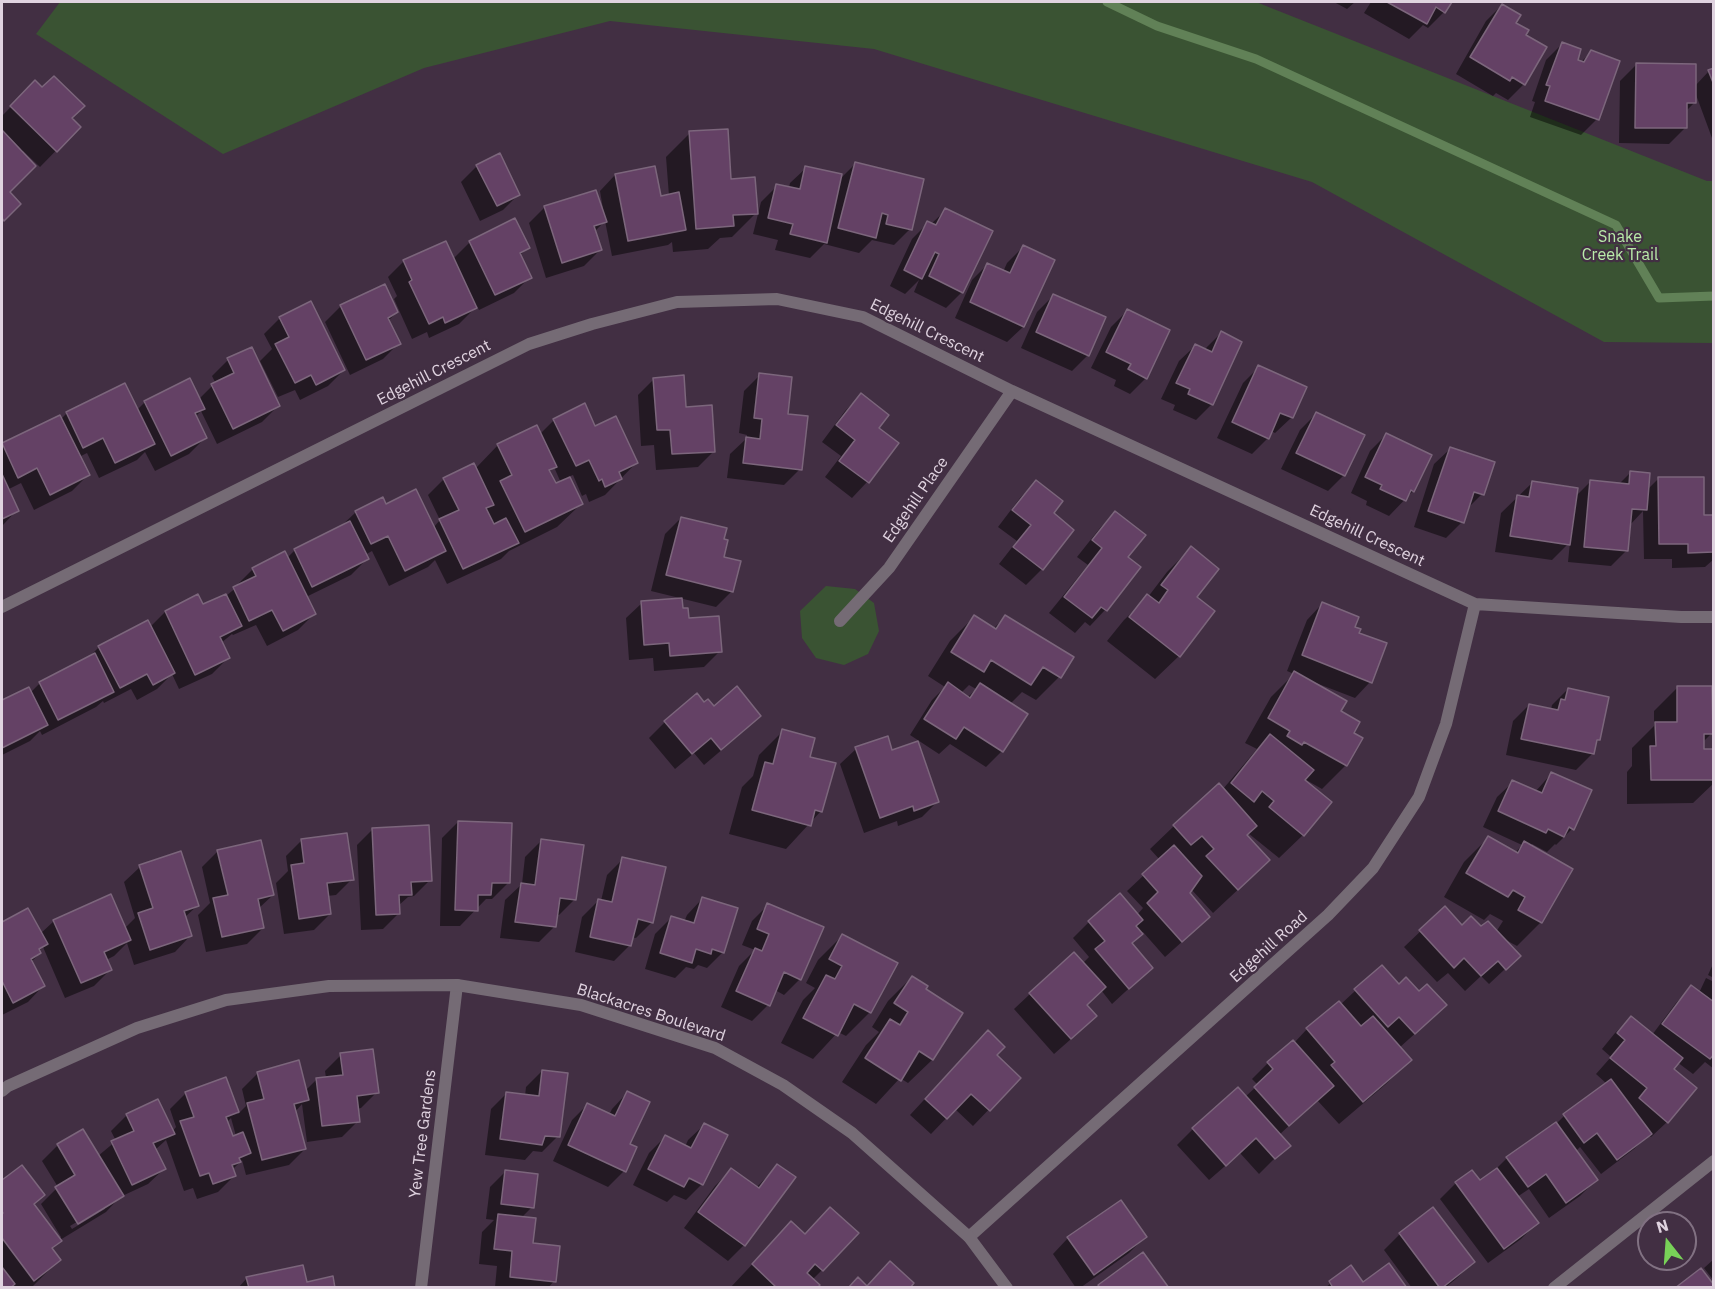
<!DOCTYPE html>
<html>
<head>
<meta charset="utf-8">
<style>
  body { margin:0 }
  #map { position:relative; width:1715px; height:1289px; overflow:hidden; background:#422f43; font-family:"IBM Plex Sans",sans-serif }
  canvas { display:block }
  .frame { position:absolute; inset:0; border:3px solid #e0d3e0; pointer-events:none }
  .north { position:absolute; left:1637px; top:1211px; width:60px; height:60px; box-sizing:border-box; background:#422f43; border:2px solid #817182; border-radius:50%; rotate:343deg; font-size:16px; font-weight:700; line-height:24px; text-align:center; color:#e0d3e0 }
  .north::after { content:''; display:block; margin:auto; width:21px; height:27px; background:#78d158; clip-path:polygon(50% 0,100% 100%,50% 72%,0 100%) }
</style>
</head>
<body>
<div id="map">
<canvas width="1715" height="1289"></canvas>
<div class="frame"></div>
<div class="north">N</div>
</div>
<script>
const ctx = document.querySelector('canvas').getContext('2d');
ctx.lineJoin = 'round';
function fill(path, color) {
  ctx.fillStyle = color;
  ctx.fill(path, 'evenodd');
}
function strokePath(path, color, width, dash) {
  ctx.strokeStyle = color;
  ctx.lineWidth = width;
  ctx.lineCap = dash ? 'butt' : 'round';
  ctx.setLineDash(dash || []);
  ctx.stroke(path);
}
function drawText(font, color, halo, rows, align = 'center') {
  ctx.font = font + ' "IBM Plex Sans",sans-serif';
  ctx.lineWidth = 4.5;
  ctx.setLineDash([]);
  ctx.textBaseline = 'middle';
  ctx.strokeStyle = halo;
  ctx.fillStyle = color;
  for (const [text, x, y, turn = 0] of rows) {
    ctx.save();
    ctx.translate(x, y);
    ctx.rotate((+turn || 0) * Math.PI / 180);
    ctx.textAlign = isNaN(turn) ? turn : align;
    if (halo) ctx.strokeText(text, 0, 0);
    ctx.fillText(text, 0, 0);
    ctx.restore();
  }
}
const green = new Path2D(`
  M60 2H1256L1707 181H1713V343L1604 342 1312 182 874 49 610 21 424 68 223 154 36 34Z
  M826 586 855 589 874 603 879 631 868 654 844 665 816 658 802 638 800 611Z`);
const shadow = new Path2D(`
  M1334 2H1355L1347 9Z
  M1371 2H1450L1444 12 1428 28 1423 25 1409 39 1364 13Z
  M1502 5 1514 23 1524 84 1508 100 1496 93 1493 96 1456 74 1486 21Z
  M1562 44 1576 61 1581 62 1591 52 1597 119 1581 135 1530 117 1535 102 1532 101 1546 60Z
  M1636 65 1695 86 1709 71 1714 70V138H1712L1695 92 1694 103 1685 112V128L1669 144 1619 143 1620 81Z
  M35 82 79 127 40 167 23 151 21 153 8 192 19 204 2 221V116Z
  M690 133 756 213 732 237 720 238 708 249 673 252 672 242 668 245 612 256 605 221 594 232 600 250 584 266 546 278 529 223 545 207 603 209 600 191 615 175 659 197 669 196 666 157Z
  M855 164 910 229 894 245 872 240 859 253 824 244 810 258 775 250 778 240 753 234 761 202 777 186 789 188 790 183 806 168 840 179Z
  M477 166 519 194 503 210 480 221 461 182Z
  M946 210 962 292 946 308 914 292 919 280 905 294 890 286 912 239 928 223 931 224Z
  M470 242 528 248 519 256 530 277 514 293 479 310 477 306 459 324 429 338 427 332 412 339 394 299 397 296 388 277 404 261 453 259Z
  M1023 247 1053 261 1023 327 1007 342 955 318 972 280 988 264 1003 272 1007 263Z
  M1053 296 1088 355 1072 371 1021 348 1037 312Z
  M341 306 397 312 388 321 399 343 383 359 350 375 325 322Z
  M1127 311 1146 378 1130 394 1114 386 1116 380 1091 368 1111 327Z
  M280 318 344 370 328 386 300 400 295 390 278 397 260 361 272 349 264 334Z
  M1221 333 1212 404 1196 420 1173 410 1175 405 1161 399 1179 361 1195 346 1204 350Z
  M228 360 278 406 262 422 217 444 201 411 195 417 205 438 189 454 155 471 145 452 137 460 99 478 87 453 79 457 88 475 72 491 34 510 21 483 7 490 17 510 2 526V445L60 417 61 419 66 414 124 385 137 410 145 402 199 399 212 386 216 384 212 376Z
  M1259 367 1305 388 1291 418 1275 433 1271 431 1268 438 1252 454 1217 438 1243 383Z
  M760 375 786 415 800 469 784 485 727 478 730 454 747 438V435L739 433 744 391Z
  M654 379 685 408 714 451 698 467 656 470 654 445 641 446 638 395Z
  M861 395 877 428 897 444 867 482 852 498 825 477 841 456 822 442 845 411Z
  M1316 414 1344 475 1328 491 1281 469 1300 430Z
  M554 420 595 428 637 462 605 495 589 502 586 494 582 496 573 475 568 477 581 504 557 527 509 551 501 559 447 584 435 560 428 567 389 586 372 551 365 555 367 559 351 575 306 597 314 614 298 630 267 646 256 625 233 635 232 634 221 643 228 658 212 674 179 689 172 674 157 689 137 700 131 689 104 703 103 701 96 707 42 735 40 731 30 741 2 755V702L28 689 30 693 40 683 86 660 99 647 150 627 165 612 202 606 226 596 238 586 237 585 253 569 287 558 295 550 339 528 356 512 386 506 433 528 440 520 428 495 444 479 475 469 498 445 540 434ZM554 467 561 483 555 485 549 472Z
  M1386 435 1413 491 1389 516 1366 505 1367 501 1351 493 1370 451Z
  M1450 449 1482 494 1466 510 1462 522 1446 538 1414 527 1434 464Z
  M1630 473 1647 490 1659 478 1703 517 1714 516V559L1705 567 1672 568V559H1644L1643 511 1629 526 1627 550 1611 566 1568 562 1570 542 1552 560 1495 552 1501 513 1532 483 1575 497 1590 482 1619 484Z
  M1036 482 1052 514 1072 530 1042 569 1026 585 999 564 1017 541 998 527 1020 498Z
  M1116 513 1126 558 1139 568 1105 610 1090 626 1085 622 1075 633 1049 613 1088 565 1077 557 1100 528Z
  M681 518 722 558 732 591 716 607 651 591 665 534Z
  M1191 548 1195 597 1179 656 1155 679 1107 641 1124 620 1148 597 1167 572Z
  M642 603 681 610 688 620 720 651 704 667 654 671 653 658 629 660 626 618Z
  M1322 604 1353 628 1358 634 1370 682 1355 698 1316 683 1315 685 1339 712 1352 733 1346 765 1322 789 1301 777 1303 835 1279 858 1248 833 1246 835 1244 884 1213 913 1191 889 1188 893 1193 932 1165 957 1143 932 1131 944 1151 968 1112 1004 1101 990 1085 1006 1079 1032 1054 1054 1014 1009 1030 994 1083 963 1089 957 1073 938 1089 922 1120 895 1137 915 1143 908 1127 891 1160 860 1150 849 1174 826 1223 789 1257 749 1245 743 1271 697 1294 674 1287 671 1307 620Z
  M974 617 993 629 1005 617 1059 677 1036 700 1022 692 1010 704 1002 751 986 767 950 744 939 754 910 735 932 700 945 687 928 676 950 641ZM969 685 976 689 968 697 961 693Z
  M1678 687 1711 734 1703 742V751H1714V783L1693 803 1627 804V772L1632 766V748L1654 726V711Z
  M1568 689 1599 740 1594 744 1592 754 1576 770 1506 755 1513 721 1529 705 1551 710 1552 705Z
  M697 696 704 704 714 708 759 716 744 731 704 765 694 753 675 769 649 738 665 722Z
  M783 731 808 758 821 811 786 849 729 834 742 787 753 776 759 755Z
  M887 737 891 752 938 801 922 817 898 826 897 821 864 833 840 764 856 749Z
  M1552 773 1572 829 1556 845 1555 844 1547 852 1532 844 1531 847 1541 922 1517 946 1502 938 1519 956 1489 984 1481 976 1465 991 1448 973 1437 982 1404 947 1445 908 1462 927 1481 929 1496 932 1503 921 1490 914 1484 920 1444 897 1464 862 1488 838 1515 853 1522 845 1483 827 1497 797 1513 782 1535 792Z
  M458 822 508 883 492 899H486L460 926H440L442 838Z
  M373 829 430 880 414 896 408 897 398 906 399 913 383 929 361 930 357 845Z
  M302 840 352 879 336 895 327 896 330 914 314 930 284 934 276 883 288 871 286 856Z
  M541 841 575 899 559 915H557L555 926 539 942 500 938 505 900 522 884 525 857Z
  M218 851 273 895 258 909 263 928 247 944 206 952 198 915 210 903 202 867Z
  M623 859 652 922 636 938 632 937 630 945 614 961 575 952 582 917 598 901H601L607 875Z
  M140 867 197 906 184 918 190 936 175 952 134 965 127 943 114 956 106 960 110 970 94 986 65 998 43 947 39 951 40 953 31 962 43 986 28 1002 2 1015V923L27 910 40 934 54 921 124 929 135 918 124 882Z
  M702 899 723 952 707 968 698 965 694 969 686 967 675 978 645 969 655 934 671 918 684 922 687 915Z
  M768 905 800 979 784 995 775 990 768 1005 752 1021 721 1007 739 966 755 950 742 945 752 921Z
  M842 936 870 1012 846 1036 838 1032 813 1059 781 1043 803 1000 815 988 806 983 818 960Z
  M1713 964H1714V978L1708 975Z
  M1381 967 1429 1021 1399 1048 1410 1060 1386 1084 1339 1124 1317 1100 1279 1135 1288 1145 1259 1174 1240 1153 1209 1180 1177 1145 1193 1129 1245 1097 1258 1085 1252 1079 1268 1063 1292 1042 1294 1043 1307 1029 1341 1004Z
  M912 977 924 990 961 1014 932 1060 908 1083 900 1078 876 1104 842 1082 866 1045 879 1032 872 1027 888 1001Z
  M1706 978 1714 982V1069L1705 1062 1693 1074 1677 1062 1672 1069 1667 1122 1651 1137 1648 1135 1634 1149 1601 1174 1580 1147 1576 1151 1596 1180 1580 1196 1549 1218 1529 1189 1517 1197 1537 1223 1521 1239 1488 1263 1440 1199 1456 1183 1472 1172 1480 1182 1491 1174 1507 1158 1557 1123 1564 1116 1607 1084 1596 1074 1611 1057 1602 1049 1615 1033 1631 1018 1652 1035 1676 1003 1691 987 1699 993Z
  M972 1048 995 1055 1019 1078 973 1126 955 1109 931 1134 910 1115Z
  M341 1055 377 1092 361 1108 357 1109 358 1121 342 1137 307 1142 302 1104 295 1112 305 1149 289 1165 246 1175 242 1160 233 1169 234 1176 218 1192 197 1199 193 1188 184 1191 166 1140 155 1150 164 1169 148 1184 120 1197 106 1212 60 1240 51 1250 59 1260 31 1288H2V1182L22 1167 43 1195 33 1205 59 1239 61 1237 41 1204 58 1187 42 1161 58 1145 98 1156 116 1141 111 1131 127 1115 172 1132 176 1127 170 1109 186 1093 225 1079 238 1114 246 1106 242 1089 258 1073 305 1091 317 1079 326 1078 325 1071ZM231 1118 236 1136 232 1138 227 1122ZM105 1205V1209L72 1229 70 1226Z
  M542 1071 558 1136 542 1152 533 1151 525 1160 485 1155 491 1109 507 1093 525 1096 526 1087Z
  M627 1093 628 1145 624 1171 608 1187 553 1161 572 1120 587 1105 609 1115 612 1109Z
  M704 1125 726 1135 702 1184 686 1200 674 1195 667 1202 633 1185 649 1153 665 1137 685 1147 688 1140Z
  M777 1166 744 1245 728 1261 684 1228 715 1186 731 1170 756 1188Z
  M506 1171 532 1207 521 1218 531 1244 554 1281 548 1288H488L495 1287 497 1266 479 1264 482 1232 494 1220 486 1219 490 1187Z
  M1433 1209 1473 1262 1457 1278 1445 1288H1412L1384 1250 1400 1234Z
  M791 1223 822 1270 812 1280 815 1288H730Z
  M1145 1237 1129 1253 1080 1288H1076L1053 1254 1068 1238Z
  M1714 1259V1281L1704 1268Z
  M1351 1267 1363 1284 1405 1288H1325Z
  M247 1278 306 1283 334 1288H238Z`);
const stream = new Path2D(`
  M1107 2 1157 26 1256 59 1616 225 1659 298 1714 296`);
const building = new Path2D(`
  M1387 2H1452L1445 13 1436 7 1427 24Z
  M1502 4 1521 15 1516 23 1529 30 1526 35 1547 47 1525 85 1512 77 1510 81 1470 57Z
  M1562 42 1581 49 1578 60 1584 62 1591 50 1620 61 1599 120 1545 101 1550 86 1546 85Z
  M1636 63 1696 64V103H1687V128H1635Z
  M1714 68V85L1708 70Z
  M54 76 85 106 72 118 81 127 57 152 10 106 35 80 42 87Z
  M728 129 731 179 755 177 758 214 733 215 734 226 696 229 689 131Z
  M2 130 36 166 10 192 21 204 4 221 2 218Z
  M500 153 520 195 497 206 476 165Z
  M855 162 924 179 912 230 886 224 888 215 882 213 876 238 838 228Z
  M655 166 661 196 679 192 686 230 628 241 615 174Z
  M805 166 842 174 827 243 790 234 793 224 768 218 776 184 800 189Z
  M596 190 607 222 594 226 602 250 562 263 544 206Z
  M945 208 993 231 963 293 929 276 939 254 935 252 922 279 904 270 927 221 936 225Z
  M515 218 530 248 520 253 532 278 495 295 469 241Z
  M446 241 477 308 445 323 443 317 429 324 409 282 412 280 403 260Z
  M1023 245 1055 260 1024 327 970 302 987 263 1010 273Z
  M385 284 398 312 388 318 401 344 366 360 340 305Z
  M1053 294 1106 317 1089 356 1036 332Z
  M311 301 345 370 316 385 311 375 295 383 275 344 289 337 279 317Z
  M1127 309 1170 330 1147 379 1128 369 1131 364 1106 352Z
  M1221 331 1242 342 1213 405 1188 394 1190 389 1176 383 1195 344 1212 352Z
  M252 347 280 406 233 429 211 384 234 373 227 358Z
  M1258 365 1307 387 1293 418 1280 413 1269 439 1232 422Z
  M759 373 792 377 788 414 808 416 802 470 743 463 746 437 760 439 762 419 754 418Z
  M684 375 686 407 712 405 715 452 672 454 670 430H657L653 378Z
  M190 378 205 409 195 413 207 438 171 456 144 401Z
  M125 383 155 444 115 463 103 438 83 448 66 412Z
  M861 393 889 415 879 428 899 443 869 483 839 461 855 440 836 425Z
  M585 403 595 426 616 416 638 463 619 472 622 479 605 487 602 479 599 481 589 460 576 466 553 419Z
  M1316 412 1365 435 1345 476 1296 453Z
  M60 415 90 475 50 495 37 468 18 478 2 443Z
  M537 425 557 467 549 470 556 483 570 477 583 504 525 532 500 481 512 475 497 444Z
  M1386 433 1432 455 1414 492 1411 490 1406 501 1380 489 1382 485 1365 477Z
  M1450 447 1495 462 1484 495 1474 492 1464 523 1428 511Z
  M474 463 494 505 486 508 494 524 506 518 519 543 463 569 439 519 459 510 443 478Z
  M1630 471 1650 473 1647 510 1632 509 1628 551 1584 547 1590 480 1629 484Z
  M2 474 19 511 2 519Z
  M1658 477H1704V515H1714V552L1688 553V544H1659Z
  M1036 480 1063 501 1054 513 1074 530 1043 570 1013 547 1031 525 1012 510Z
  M1532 481 1578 488 1570 545 1510 536 1517 495 1529 497Z
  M416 489 446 551 405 571 388 536 371 544 355 511 383 497 386 504Z
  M1115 511 1146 535 1128 557 1141 567 1107 611 1101 607 1092 618 1064 597 1102 548 1092 540Z
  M681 517 727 528 724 539 728 540 724 557 741 561 733 592 666 575Z
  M350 521 369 559 312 587 294 549Z
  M1191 546 1219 569 1197 597 1215 611 1180 657 1129 617 1147 594 1159 603 1168 590 1161 585Z
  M285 551 316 614 283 631 272 610 249 621 233 587 256 576 252 568Z
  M198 594 203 604 226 594 242 626 220 637 230 658 195 675 165 611Z
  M682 598 683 608H688L689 618 719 616 722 652 670 656 669 643 644 645 641 601Z
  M1322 602 1359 617 1355 627 1361 629 1359 633 1387 643 1372 683 1302 655Z
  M974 615 996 629 1005 615 1074 657 1061 678 1043 667 1031 685 991 660 984 672 951 652Z
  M148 620 175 673 153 685 147 674 120 688 98 646Z
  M95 653 114 692 58 720 39 682Z
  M1294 671 1347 701 1341 711 1360 722 1354 733 1363 738 1347 766 1304 742 1302 745 1287 736 1290 731 1268 718Z
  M948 682 970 698 980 683 1028 714 1003 752 964 727 956 739 924 719Z
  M737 686 761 716 721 750 711 738 692 754 664 721 697 693 704 702 708 699 714 706Z
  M1677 686H1712L1713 734H1704V749H1714V780H1651L1650 746H1656L1655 722H1677Z
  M29 687 48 725 2 748V700Z
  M1568 688 1609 697 1600 740H1597L1594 754 1521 739 1529 704 1558 710 1561 699 1565 700Z
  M782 729 815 738 810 757 836 763 822 812 815 810 811 826 752 810 765 762 773 764Z
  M1270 734 1314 770 1305 780 1332 802 1304 836 1269 807 1274 801 1262 791 1254 802 1231 783Z
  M888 736 892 750 918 741 939 802 914 811 913 806 880 818 855 747Z
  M1551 772 1592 790 1574 830 1569 827 1564 837 1548 829 1546 833 1498 811 1512 780 1542 793Z
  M1219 783 1257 826 1247 835 1270 860 1238 890 1206 856 1214 849 1202 836 1191 845 1173 825Z
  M458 821 512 823 510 883H492L491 895H478V911L455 910Z
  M429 825 432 881 411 882 412 895H399L400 914 376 915 372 828Z
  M347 833 354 880 327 883 331 914 299 919 291 865 304 863 301 839Z
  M1488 836 1518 853 1524 841 1573 869 1542 923 1518 910 1525 897 1513 890 1508 897 1466 873Z
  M541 839 584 845 576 900 560 898 556 927 515 922 521 883 535 885Z
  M261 840 274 895 258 899 264 928 222 937 213 898 228 895 217 850Z
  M1174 845 1202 876 1190 893 1210 917 1182 942 1147 903 1158 892 1142 874Z
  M181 851 199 906 184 911 192 936 150 950 138 913 153 908 139 865Z
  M622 857 666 867 653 923 638 919 631 946 590 937 598 899 612 902Z
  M1120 893 1143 920 1136 926 1143 934 1132 943 1153 968 1129 989 1095 949 1105 941 1088 921Z
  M111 894 131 940 104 952 112 970 81 983 53 920Z
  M702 897 738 908 724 953 712 949 711 954 696 949 692 963 660 953 671 916 694 923Z
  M767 903 824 927 801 980 784 972 770 1006 736 991 755 948 762 951 769 934 757 929Z
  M1445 906 1462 925 1471 916 1481 926 1488 921 1521 956 1506 970 1498 961 1481 976 1464 958 1454 968 1419 930Z
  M28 908 48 944 39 949 41 953 31 959 45 986 13 1003 2 981V922Z
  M842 934 898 963 871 1013 854 1004 838 1036 803 1018 826 975 835 979 842 966 829 959Z
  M1074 952 1106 987 1087 1005 1097 1016 1071 1039 1029 993Z
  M1382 965 1399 984 1406 977 1419 991 1427 984 1447 1005 1415 1034 1399 1017 1388 1027 1354 989Z
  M912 976 928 986 926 989 963 1013 933 1060 919 1051 901 1081 865 1058 890 1019 900 1025 908 1012 894 1003Z
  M1691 985 1714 1002V1054L1710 1059 1662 1024Z
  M1339 1001 1361 1026 1373 1016 1412 1060 1363 1102 1331 1065 1335 1062 1306 1028Z
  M1631 1016 1683 1058 1674 1069 1697 1088 1668 1123 1639 1098 1647 1088 1610 1058 1625 1040 1617 1033Z
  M988 1030 1005 1047 997 1055 1021 1078 990 1111 971 1094 947 1119 925 1099Z
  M1293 1040 1334 1086 1289 1126 1254 1087 1273 1069 1267 1062Z
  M373 1049 379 1093 357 1096 360 1122 322 1126 316 1078 343 1075 340 1053Z
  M299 1060 309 1100 294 1104 306 1149 262 1160 247 1103 264 1099 257 1072Z
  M542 1070 568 1073 560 1137 545 1136 542 1145 500 1139 506 1092 539 1096Z
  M226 1077 239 1112 226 1117 233 1136 243 1132 251 1153 239 1158 241 1162 232 1165 236 1176 213 1184 209 1173 200 1176 180 1121 194 1117 185 1092Z
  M1611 1079 1652 1134 1617 1160 1597 1133 1584 1143 1563 1114Z
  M1238 1087 1291 1146 1275 1159 1256 1138 1226 1166 1192 1128Z
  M627 1091 650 1102 630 1144 637 1147 626 1172 568 1145 587 1103 615 1116Z
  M158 1099 175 1134 153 1143 166 1169 132 1185 111 1141 134 1131 126 1114Z
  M1556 1122 1598 1180 1566 1203 1546 1174 1528 1187 1506 1157Z
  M704 1123 728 1135 703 1185 689 1178 684 1187 648 1169 665 1135 691 1148Z
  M83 1129 124 1196 78 1224 55 1187 75 1175 57 1144Z
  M777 1164 796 1177 745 1246 698 1212 731 1168 759 1188Z
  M22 1165 45 1195 34 1204 62 1241 52 1248 61 1260 34 1281 2 1238V1214L3 1213 2 1211V1180Z
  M1497 1168 1539 1223 1504 1249 1455 1182 1472 1170 1480 1180Z
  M505 1170 538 1174 534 1208 501 1204Z
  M1121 1200 1147 1237 1094 1275 1067 1237Z
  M830 1207 859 1233 823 1271 815 1264 807 1273 820 1285 817 1288H777L752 1264 791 1221 805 1234Z
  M1433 1207 1475 1262 1442 1288H1440L1399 1233Z
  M498 1214 536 1218 533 1243 560 1246 556 1282 510 1277 512 1251 494 1249Z
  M1143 1252 1169 1288H1100L1098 1285Z
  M890 1261 914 1283 910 1288H848L858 1277 867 1286Z
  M1389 1263 1407 1288H1333L1329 1281 1351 1265 1363 1282Z
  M303 1265 307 1282 333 1276 335 1288H249L246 1277Z
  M2 1267 15 1284 10 1288H2Z
  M1701 1268 1714 1285V1288H1675Z`);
const minor = new Path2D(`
  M2 607 529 344 592 324 677 302 777 299 863 317 1012 391 1475 604 1681 617H1714
  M840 621 889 568 1012 391
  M969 1237 1328 915 1373 868 1419 797 1446 724 1475 604
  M421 1288 457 985
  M1554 1288 1714 1161`);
const tertiary = new Path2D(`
  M2 1091 8 1086 137 1028 226 1000 329 986 457 985 581 1005 715 1048 783 1085 852 1133 969 1237 1007 1288`);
const parkNames = [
  ["Snake",1620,237],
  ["Creek Trail",1620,255]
];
const streetNames = [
  ["Edgehill Crescent",927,331,26],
  ["Edgehill Crescent",434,373,-27],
  ["Edgehill Place",916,500,-55],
  ["Edgehill Crescent",1367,536,25],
  ["Edgehill Road",1269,947,-42],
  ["Blackacres Boulevard",651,1013,18],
  ["Yew Tree Gardens",423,1134,-83]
];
fill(green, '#3a5333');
fill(shadow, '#0007');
strokePath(stream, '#618157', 9);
fill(building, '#644165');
strokePath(building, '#7c667c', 1.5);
strokePath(minor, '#756b75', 12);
strokePath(tertiary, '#756b75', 12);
drawText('16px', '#b9eba9', '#422f43', parkNames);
drawText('16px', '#e0d3e0', '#422f43', streetNames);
</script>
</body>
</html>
